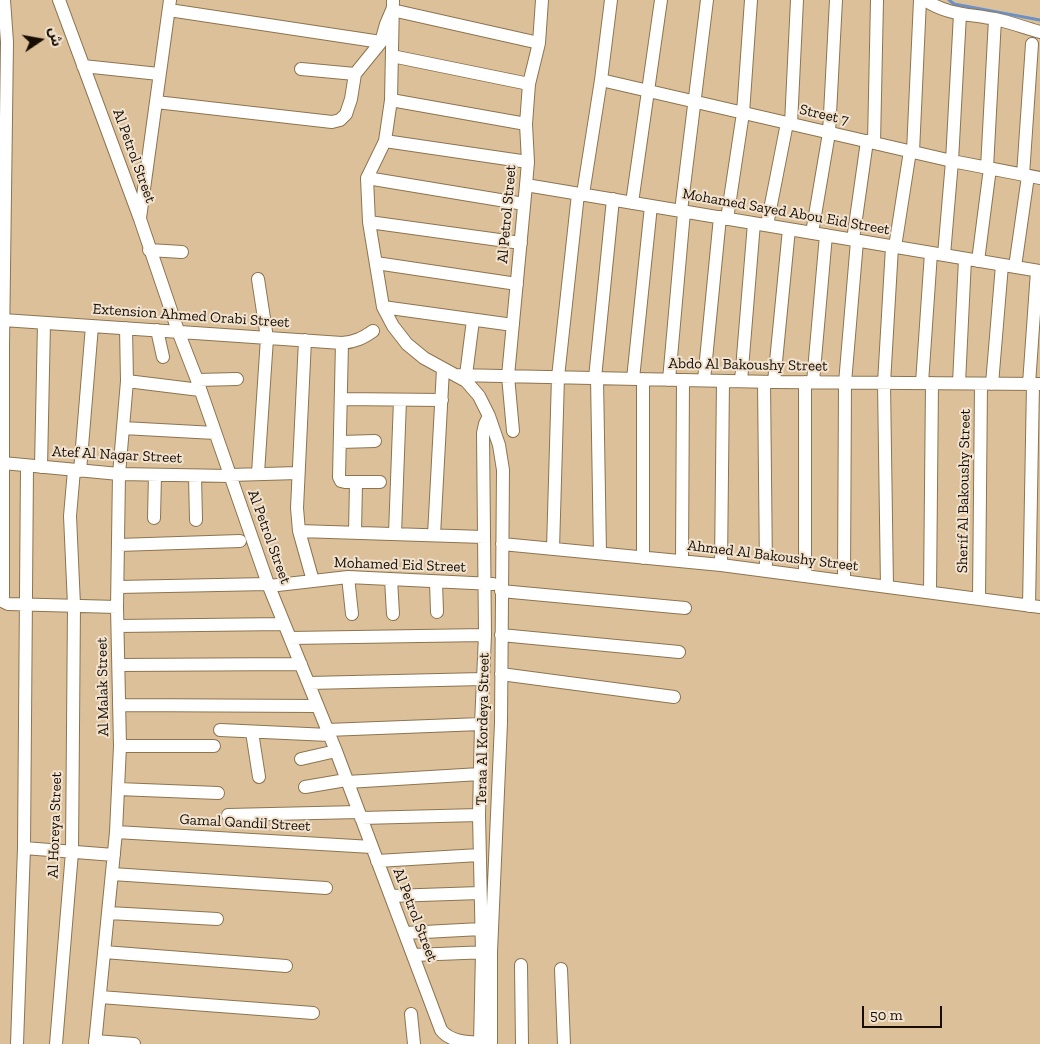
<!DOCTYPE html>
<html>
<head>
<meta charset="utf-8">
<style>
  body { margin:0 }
  #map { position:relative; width:1040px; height:1044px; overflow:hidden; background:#dcc099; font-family:"Zilla Slab","Noto Sans Arabic",serif }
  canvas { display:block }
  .north { position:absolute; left:15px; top:15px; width:50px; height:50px; -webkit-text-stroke:4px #f1e3cf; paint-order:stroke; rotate:78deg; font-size:14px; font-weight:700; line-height:20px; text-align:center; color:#170d02 }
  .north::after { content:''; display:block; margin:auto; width:18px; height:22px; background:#170d02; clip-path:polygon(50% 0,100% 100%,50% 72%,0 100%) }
  .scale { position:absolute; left:862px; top:1006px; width:80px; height:22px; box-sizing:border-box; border:2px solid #170d02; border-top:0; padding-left:6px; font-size:15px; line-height:18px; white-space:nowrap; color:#170d02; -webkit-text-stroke:4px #f1e3cf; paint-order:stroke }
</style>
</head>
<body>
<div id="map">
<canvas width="1040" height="1044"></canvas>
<div class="north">ش</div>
<div class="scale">50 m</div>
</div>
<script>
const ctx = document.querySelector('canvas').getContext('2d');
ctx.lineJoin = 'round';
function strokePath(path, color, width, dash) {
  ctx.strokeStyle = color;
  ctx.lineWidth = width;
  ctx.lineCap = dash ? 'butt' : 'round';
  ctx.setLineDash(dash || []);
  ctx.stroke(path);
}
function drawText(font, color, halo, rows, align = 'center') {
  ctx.font = font + ' "Zilla Slab",serif';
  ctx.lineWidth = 4;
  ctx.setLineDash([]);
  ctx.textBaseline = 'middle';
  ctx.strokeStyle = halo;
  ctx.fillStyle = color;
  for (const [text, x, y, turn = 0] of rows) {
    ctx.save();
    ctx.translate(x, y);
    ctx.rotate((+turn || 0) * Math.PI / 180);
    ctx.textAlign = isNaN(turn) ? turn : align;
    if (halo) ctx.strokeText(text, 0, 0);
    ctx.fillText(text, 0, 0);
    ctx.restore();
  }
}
const stream = new Path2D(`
  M949 0 954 4 1040 20`);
const minor = new Path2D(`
  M59 0 140 219 178 331 197 380 268 584 336 751 441 1030C452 1044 473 1042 491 1043
  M393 0 391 100 385 141 367 178 369 222 383 307 393 326 407 344 424 358 466 381 479 396 489 416 499 445 503 470 501 723 491 952V1044
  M925 0C947 15 970 14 995 19 1010 22 1025 28 1040 32
  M169 10 381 42
  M392 56 529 84
  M83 66 159 74
  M301 69 355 74
  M601 80 952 161 1040 178
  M391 100 526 124
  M156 102 332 122 340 120 346 114 351 99 355 74 381 42 386 24 392 10 539 43
  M791 124 797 0
  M385 141 528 162
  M874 143 877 0
  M913 152 920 0
  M987 168 995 19
  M1023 175 1032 44
  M367 178 524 204
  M526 185 1040 271
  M583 194 601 80 611 0
  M632 203 661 0
  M681 211 707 0
  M140 218 170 0
  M727 219 743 113 751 0
  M369 222 521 243
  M767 225 787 123
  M812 233 829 133 836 0
  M853 240 867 141
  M895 247 910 151
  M149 250 182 252
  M944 255 952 161 960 14
  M978 261 990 168
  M376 263 517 284
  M1015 267 1028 176
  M383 307 513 325
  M3 320 342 343C355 342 363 338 373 331
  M157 330 163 357
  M305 340 297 508 299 531 313 581
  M342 343 339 477 341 481 345 482H380
  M456 375 774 382 1040 384
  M466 375 473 320
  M595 378 613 199
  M597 378 600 553
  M633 379 651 206
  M643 379V558
  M197 380 237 379
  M669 380 684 212
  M704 380 720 217
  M127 381 200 390
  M741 381 754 223
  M764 382 766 571
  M774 382 789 229
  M813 382 826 235
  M922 383 931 253
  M959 383 965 259
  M992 384 1002 265
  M1029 384 1037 271
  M341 399 442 400
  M123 428 215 433
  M513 431 508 376 526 185 528 162 526 124 529 84 539 43 542 0
  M340 442 375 441
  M3 463 119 474 230 476
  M41 467 44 323
  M80 471 92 326
  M258 473 267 338 258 279
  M230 475 298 473
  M195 476 196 520
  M154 518 155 475
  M299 531 484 537
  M355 533 356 482
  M395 534 400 400
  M434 535 443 369
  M502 544 721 565 1040 607
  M118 545 240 541
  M553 549 558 377 578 194
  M682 561 683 380
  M721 565 723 381
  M805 576V382
  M348 577 352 614
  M391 579 393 614
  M844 581 845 383 857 241
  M436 582 437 612
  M269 586 348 577 493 584
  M118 587 268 584
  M887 587 884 383 892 247
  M501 591 685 608
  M930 592 932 383
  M0 593 4 602 8 604 117 607
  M3 597V346L7 42 4 0
  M979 599 981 384
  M1029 606 1033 384
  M118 626 284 624
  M501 635 679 652
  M290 638 485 635
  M119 665 301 664
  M501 674 674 697
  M309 683 483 679
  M120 705 317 706
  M220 730 329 735
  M327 730 481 724
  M252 732 259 777
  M120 746H214
  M301 759 336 751
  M347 782 480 774
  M305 787 346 780
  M118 789 218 793
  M228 815 359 812
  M361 818 479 815
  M116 832 372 847
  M24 848 114 855
  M377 861 479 855
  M112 874 326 888
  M391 896 480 893
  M109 913 217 919
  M405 933 481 929
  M104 952 286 966
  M413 955 489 952
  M521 965 522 1044
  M561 969 564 1044
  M100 997 313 1013
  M411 1014 414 1044
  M95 1041 134 1044
  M17 1044 24 848 27 466
  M56 1044 72 852 74 605 70 516 74 470
  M95 1044 116 832 120 746 117 607 119 474 127 381 126 328
  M480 1044 482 952 479 815 481 724 485 635 483 433 485 424 489 416`);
const streetNames = [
  ["Street 7",824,115,13],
  ["Al Petrol Street",134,156,70],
  ["Mohamed Sayed Abou Eid Street",786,212,10],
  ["Al Petrol Street",507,214,-85],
  ["Extension Ahmed Orabi Street",191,316,4],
  ["Abdo Al Bakoushy Street",748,365,1],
  ["Atef Al Nagar Street",117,455,3],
  ["Sherif Al Bakoushy Street",964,491,-89],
  ["Al Petrol Street",269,537,70],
  ["Ahmed Al Bakoushy Street",773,556,7],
  ["Mohamed Eid Street",400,565,2],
  ["Al Malak Street",103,687,-91],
  ["Teraa Al Kordeya Street",483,729,-89],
  ["Gamal Qandil Street",245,823,3],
  ["Al Horeya Street",55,825,-88],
  ["Al Petrol Street",415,915,69]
];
strokePath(stream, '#6b91c6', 3);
strokePath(minor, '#8d744f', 14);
strokePath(minor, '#fff', 12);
drawText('15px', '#170d02', '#f1e3cf', streetNames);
</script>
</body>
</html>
